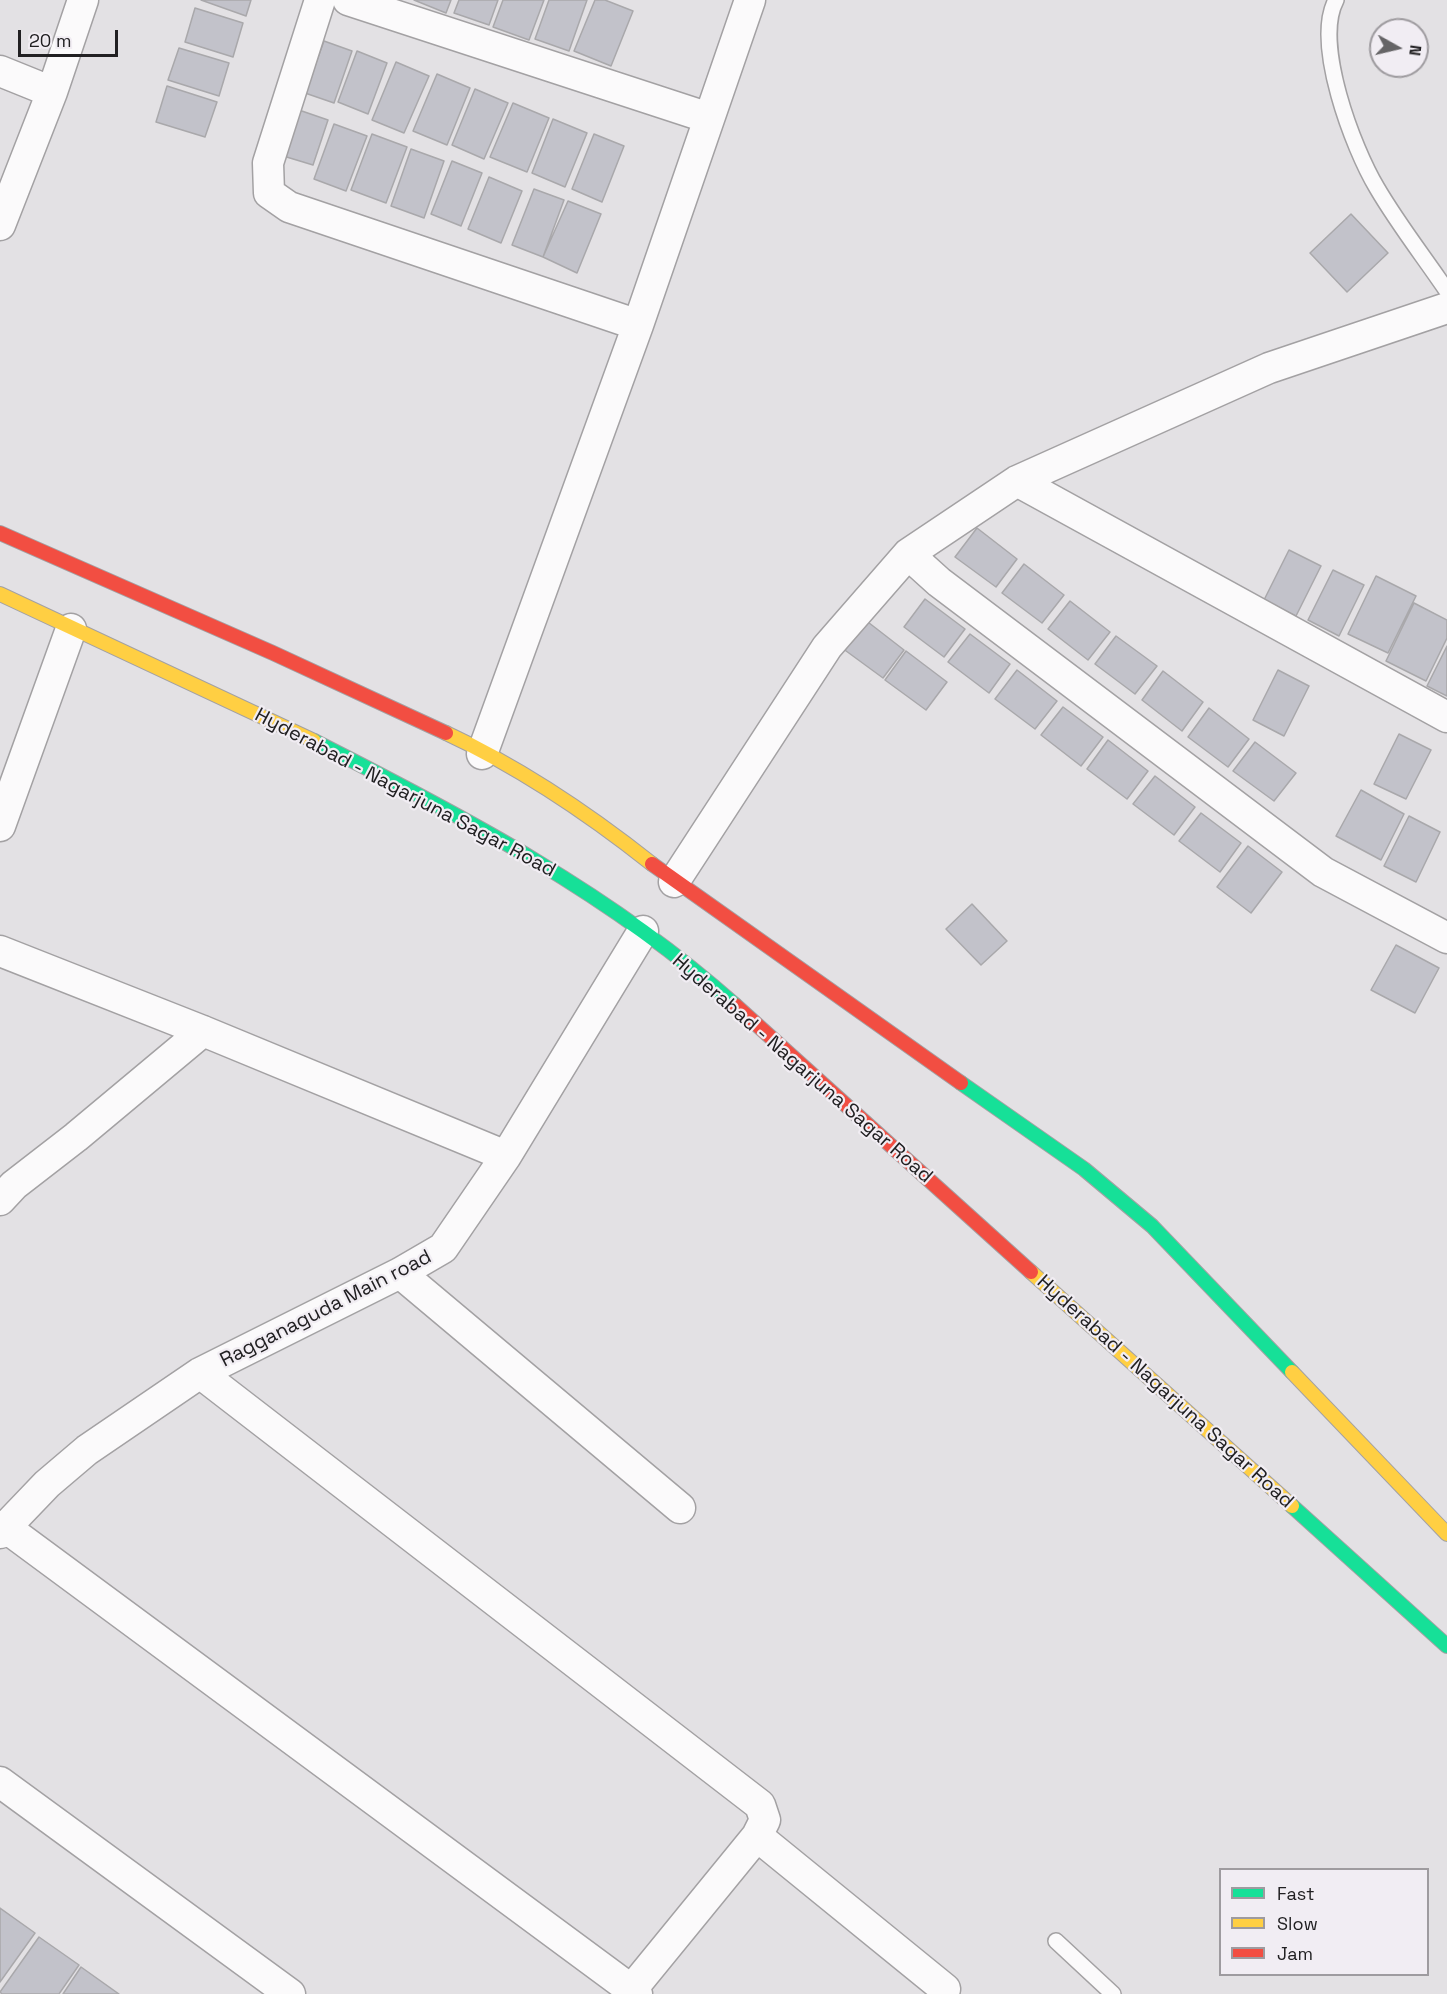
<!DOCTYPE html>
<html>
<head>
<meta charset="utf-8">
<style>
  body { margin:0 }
  #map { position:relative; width:1447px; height:1994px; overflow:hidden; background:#e3e1e4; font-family:"Space Grotesk",sans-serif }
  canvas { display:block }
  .legend { position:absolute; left:1219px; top:1868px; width:210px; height:108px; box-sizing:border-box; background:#f1edf3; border:2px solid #9e9b9f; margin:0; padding:8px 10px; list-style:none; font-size:18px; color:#212022 }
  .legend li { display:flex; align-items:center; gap:12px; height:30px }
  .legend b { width:30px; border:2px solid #9e9b9f }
  .north { position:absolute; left:1369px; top:18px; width:60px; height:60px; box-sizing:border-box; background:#f1edf3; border:2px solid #9e9b9f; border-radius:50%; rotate:98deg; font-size:16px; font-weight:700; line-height:24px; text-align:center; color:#212022 }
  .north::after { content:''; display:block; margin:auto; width:21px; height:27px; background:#656466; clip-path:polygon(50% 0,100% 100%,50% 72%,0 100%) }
  .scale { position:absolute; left:18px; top:30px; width:100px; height:27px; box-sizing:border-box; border:3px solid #212022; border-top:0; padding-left:8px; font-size:18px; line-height:21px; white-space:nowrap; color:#212022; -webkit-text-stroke:4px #f1edf3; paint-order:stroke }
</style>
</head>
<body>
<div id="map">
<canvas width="1447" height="1994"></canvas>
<ul class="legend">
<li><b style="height:8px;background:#16e098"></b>Fast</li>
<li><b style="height:8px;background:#ffcf43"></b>Slow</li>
<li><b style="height:8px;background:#f24e42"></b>Jam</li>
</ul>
<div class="north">N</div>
<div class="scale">20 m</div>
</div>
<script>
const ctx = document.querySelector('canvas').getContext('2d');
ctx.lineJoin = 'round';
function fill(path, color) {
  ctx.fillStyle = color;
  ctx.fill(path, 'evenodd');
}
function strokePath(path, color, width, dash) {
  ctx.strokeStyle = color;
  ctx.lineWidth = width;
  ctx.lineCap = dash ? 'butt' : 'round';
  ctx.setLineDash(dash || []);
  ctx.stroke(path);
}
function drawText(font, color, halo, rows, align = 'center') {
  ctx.font = font + ' "Space Grotesk",sans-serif';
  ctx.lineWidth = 4.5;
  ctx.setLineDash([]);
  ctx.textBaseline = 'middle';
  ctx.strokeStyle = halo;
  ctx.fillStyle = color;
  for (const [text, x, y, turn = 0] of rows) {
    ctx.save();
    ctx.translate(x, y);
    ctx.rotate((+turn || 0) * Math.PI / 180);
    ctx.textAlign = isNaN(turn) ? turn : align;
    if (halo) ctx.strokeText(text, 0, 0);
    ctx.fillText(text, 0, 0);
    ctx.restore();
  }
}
const building = new Path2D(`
  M201 0H251L246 16Z
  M414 0H451L446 13Z
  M459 0H498L489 25 454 13Z
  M503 0H544L529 40 493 27Z
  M549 0H587L569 51 535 39Z
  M595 0H605L633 11 611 66 574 51Z
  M195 8 243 23 233 57 185 42Z
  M324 41 352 51 334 103 305 93Z
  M179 48 229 63 219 96 168 80Z
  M357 51 387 63 368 114 338 102Z
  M396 62 429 76 404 133 372 120Z
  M437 74 470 88 447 145 413 131Z
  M167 86 217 102 205 137 156 122Z
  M475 89 508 103 484 159 452 145Z
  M513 103 549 118 527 172 490 157Z
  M296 109 328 120 313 165 280 155Z
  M553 119 587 133 565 187 532 173Z
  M334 124 367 136 346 191 314 179Z
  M372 134 407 147 386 203 351 190Z
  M594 134 624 146 602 202 572 189Z
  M411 149 444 161 424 218 391 206Z
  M452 161 482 173 461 226 431 214Z
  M489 177 522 191 501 243 468 229Z
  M534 189 564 200 543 257 512 245Z
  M568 201 601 214 577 273 543 257Z
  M1351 214 1388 253 1347 292 1310 253Z
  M977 528 1017 559 996 587 955 557Z
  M1289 550 1321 566 1296 616 1264 600Z
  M1024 564 1064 595 1042 623 1002 593Z
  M1333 570 1364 585 1339 636 1308 620Z
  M1376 576 1416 596 1388 653 1348 634Z
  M925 599 965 629 944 657 904 627Z
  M1070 601 1110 632 1088 660 1048 629Z
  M1414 603 1447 620V638L1426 681 1386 661Z
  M864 619 904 650 883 678 842 648Z
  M970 634 1010 664 989 693 948 662Z
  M1116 636 1157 666 1135 694 1095 664Z
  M1447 646V696L1427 686Z
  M906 651 947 682 926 710 885 680Z
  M1017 670 1057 701 1035 729 995 699Z
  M1278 670 1309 686 1284 736 1253 720Z
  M1163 671 1203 702 1182 731 1142 700Z
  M1063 707 1103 737 1081 766 1041 735Z
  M1209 708 1249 739 1228 767 1188 737Z
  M1399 734 1431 750 1406 799 1374 784Z
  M1108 740 1148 771 1127 799 1087 769Z
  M1255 742 1296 773 1274 801 1233 771Z
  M1155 776 1195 807 1174 835 1133 804Z
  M1361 790 1404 814 1381 860 1336 836Z
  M1201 813 1241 843 1220 872 1179 841Z
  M1409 816 1440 832 1416 882 1384 866Z
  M1248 846 1282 872 1251 913 1217 887Z
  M972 904 1007 941 981 965 946 929Z
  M1396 945 1439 968 1415 1013 1371 990Z
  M0 1908 35 1933 0 1982Z
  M39 1937 79 1965 59 1994H2L0 1992Z
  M81 1967 119 1994H63Z`);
const lane = new Path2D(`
  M1336 0C1313 43 1353 148 1377 188 1398 224 1424 257 1447 291
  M1056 1941 1113 1994`);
const street = new Path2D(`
  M320 0 268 163 269 193 289 207 638 325
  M348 0 709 118
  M0 71 52 92
  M0 225 52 92 83 0
  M1017 481 1447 717
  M908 554 939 582 1323 872 1447 938
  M482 754 638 325 750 0
  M0 826 71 629
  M674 882 827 647 908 554 1017 481 1269 368 1447 308
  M0 951 203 1031 506 1156
  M0 1200 14 1185 76 1137 203 1031
  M400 1273 680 1508
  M200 1373 760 1805 765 1820 757 1836 945 1989
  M5 1527 637 1994
  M0 1533 47 1484 87 1450 200 1373 400 1273 443 1248 506 1156 643 931
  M0 1782 290 1994
  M628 1994 757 1836`);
const fast = new Path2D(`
  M314 741C462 816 611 894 735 1005
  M961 1083 1084 1169 1152 1226 1292 1372
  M1292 1506 1447 1646`);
const slow = new Path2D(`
  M0 594 314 741
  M446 733C519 767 589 814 652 864
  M1031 1272 1292 1506
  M1292 1372 1447 1534`);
const jam = new Path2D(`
  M0 533 273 653 446 733
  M652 864 961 1083
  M735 1005 1031 1272`);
const streetNames = [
  ["Hyderabad - Nagarjuna Sagar Road",405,793,28],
  ["Hyderabad - Nagarjuna Sagar Road",802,1069,41],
  ["Ragganaguda Main road",326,1309,-27],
  ["Hyderabad - Nagarjuna Sagar Road",1165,1392,42]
];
fill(building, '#c2c2ca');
strokePath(building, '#a9a8ab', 1.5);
strokePath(lane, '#a3a1a3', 18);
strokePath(street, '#a3a1a3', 33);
strokePath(fast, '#a3a1a3', 16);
strokePath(slow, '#a3a1a3', 16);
strokePath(jam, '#a3a1a3', 16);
strokePath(lane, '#fbfafb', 15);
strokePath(street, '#fbfafb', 30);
strokePath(fast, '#16e098', 14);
strokePath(slow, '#ffcf43', 14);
strokePath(jam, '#f24e42', 14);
drawText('20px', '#212022', '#f1edf3', streetNames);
</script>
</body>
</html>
